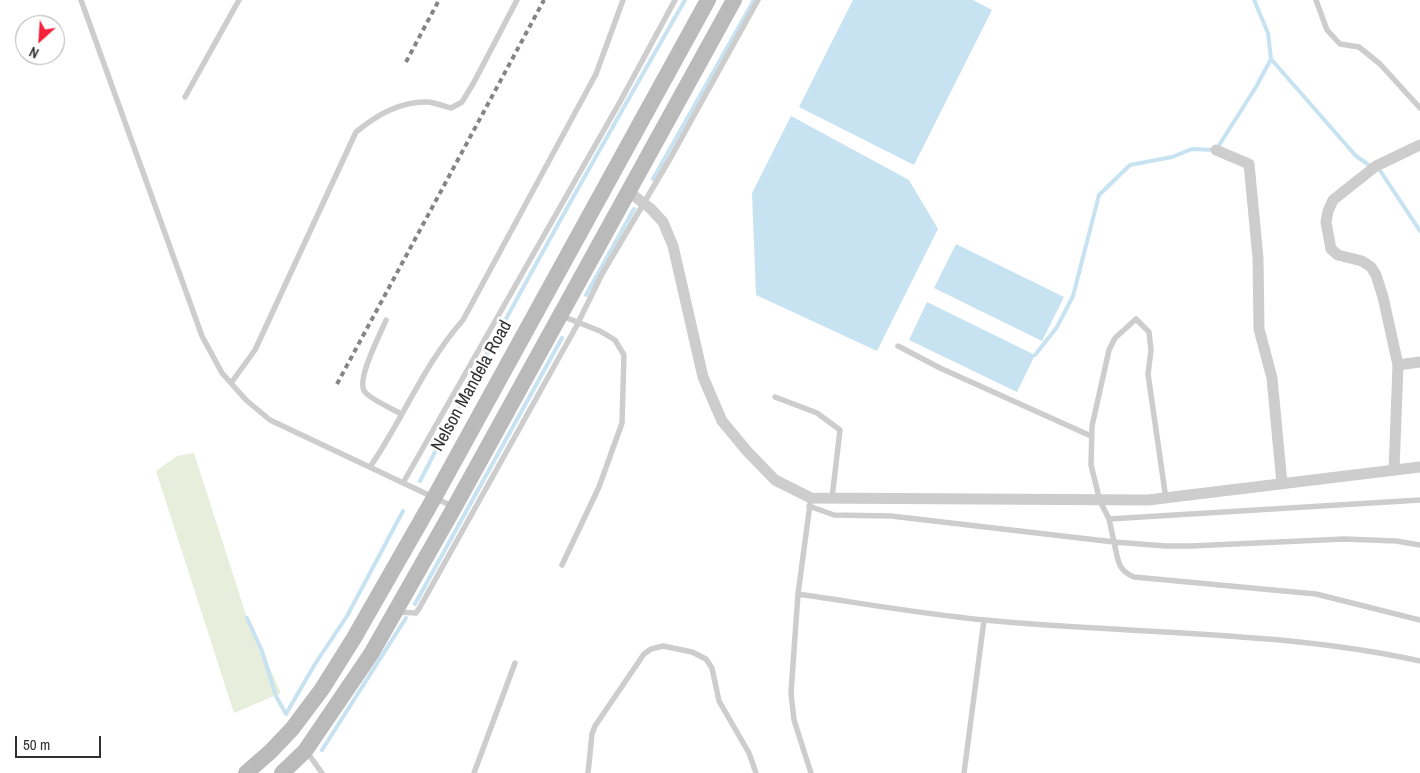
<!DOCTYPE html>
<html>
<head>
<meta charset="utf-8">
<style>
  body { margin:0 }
  #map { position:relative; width:1420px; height:773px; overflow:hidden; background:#fff; font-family:"Archivo Narrow",sans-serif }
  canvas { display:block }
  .north { position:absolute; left:15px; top:15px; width:50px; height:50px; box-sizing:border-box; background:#fff; border:1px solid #acacac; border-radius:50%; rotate:206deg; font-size:14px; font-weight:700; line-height:20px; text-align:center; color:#303030 }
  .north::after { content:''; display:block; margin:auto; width:18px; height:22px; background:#f6223b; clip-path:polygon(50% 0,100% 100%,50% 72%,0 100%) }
  .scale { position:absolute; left:15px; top:736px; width:86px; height:22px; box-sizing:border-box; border:2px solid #303030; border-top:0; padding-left:6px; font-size:15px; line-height:18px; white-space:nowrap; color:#303030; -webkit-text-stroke:4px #fff; paint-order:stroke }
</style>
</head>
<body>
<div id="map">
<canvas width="1420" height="773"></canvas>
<div class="north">N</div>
<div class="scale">50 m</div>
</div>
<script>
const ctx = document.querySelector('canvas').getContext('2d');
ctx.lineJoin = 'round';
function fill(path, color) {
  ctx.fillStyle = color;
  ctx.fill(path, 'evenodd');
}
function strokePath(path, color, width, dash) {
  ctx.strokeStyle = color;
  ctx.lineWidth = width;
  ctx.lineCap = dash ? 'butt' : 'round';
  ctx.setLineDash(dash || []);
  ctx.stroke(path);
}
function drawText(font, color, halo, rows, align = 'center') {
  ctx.font = font + ' "Archivo Narrow",sans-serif';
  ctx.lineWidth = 5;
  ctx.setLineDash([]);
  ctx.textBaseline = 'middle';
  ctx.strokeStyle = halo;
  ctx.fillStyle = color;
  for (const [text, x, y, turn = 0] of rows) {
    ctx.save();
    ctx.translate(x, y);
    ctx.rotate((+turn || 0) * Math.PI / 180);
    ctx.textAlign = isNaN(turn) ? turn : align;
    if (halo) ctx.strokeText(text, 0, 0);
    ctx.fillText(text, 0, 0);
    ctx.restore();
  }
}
const green = new Path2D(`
  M194 453 247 618 281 693 234 713 156 471 177 456Z`);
const water = new Path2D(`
  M853 0H973L992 10 914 165 799 107Z
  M791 116 909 180 938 229 877 351 756 295 752 193Z
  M956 244 1064 297 1042 341 934 288Z
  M927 302 1035 355 1017 392 909 340Z`);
const stream = new Path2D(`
  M1254 0 1268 33 1271 59 1356 156 1373 168 1379 169 1420 231
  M653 179 754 0
  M586 295 634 209
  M1035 355 1057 327 1073 296 1099 195 1130 165 1172 157 1192 149 1216 150 1256 87 1271 59
  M420 481C504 318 594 159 685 0
  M415 604 562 338
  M247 618 262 651 276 696 286 714
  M286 714 315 664 347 616 403 511
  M322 750 406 618`);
const service = new Path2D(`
  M81 0 202 336 222 373 246 400 270 420 452 506
  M1316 0 1327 30 1340 44 1359 47 1380 64 1420 108
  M185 97 239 0
  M562 316 600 331 615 340 624 355 622 423 599 487 562 565
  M386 320C381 333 355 381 365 392 370 399 393 409 401 414
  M898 346 940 368 1091 436
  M231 383 255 350 356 132C377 115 400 101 428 102 436 103 444 106 451 108L462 102 473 84 517 0
  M775 397 817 413 840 430 832 498
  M370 467C403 419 424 364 463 320L596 74 623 0
  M403 483 621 100 675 0
  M1166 499 1148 374 1151 350 1149 332 1136 319 1115 338 1109 350 1092 426 1091 465 1100 501 1109 519 1114 542 1166 546H1191L1344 539 1396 541 1420 545
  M810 504 798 594 791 693 794 720 811 773
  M809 506 834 515 891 516 1114 542C1118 559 1117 570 1134 577L1316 594 1420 620
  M1109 519 1420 500
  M798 594C860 603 922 614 985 620 1129 634 1277 630 1420 661
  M397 612 416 613 420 607 576 327 602 274 671 157 758 0
  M307 752 322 773
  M474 773 515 663
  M588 773 592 734 595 726 644 654 651 649 663 646 692 652 706 659 712 668 719 701 749 753 756 773
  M964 773 984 620`);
const minor = new Path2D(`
  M1216 150 1249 164 1258 258 1259 329 1272 378 1282 484
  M628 191 651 209 663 222 673 246 703 377 722 421 747 451 775 480 811 498 1148 500 1420 467
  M1398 365 1420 362
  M1394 470 1398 365 1383 297 1376 275 1371 267 1362 261 1338 255 1331 249 1326 222 1328 211 1333 200 1376 166 1420 145`);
const secondary = new Path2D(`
  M246 773 270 752 292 729 322 689 354 638 434 498 708 0
  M282 773 305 751 371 654 454 508 734 0`);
const rail = new Path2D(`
  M406 62 439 0
  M337 384 544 0`);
const streetNames = [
  ["Nelson Mandela Road",472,386,-61]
];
fill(green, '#e7eedc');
fill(water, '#c7e2f0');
strokePath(stream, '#c7e2f0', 4);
strokePath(service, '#cdcdcd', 5.5);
strokePath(minor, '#cdcdcd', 11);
strokePath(secondary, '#bababa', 16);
strokePath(rail, '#858585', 4, [5, 4]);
drawText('18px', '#303030', '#fff', streetNames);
</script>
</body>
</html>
